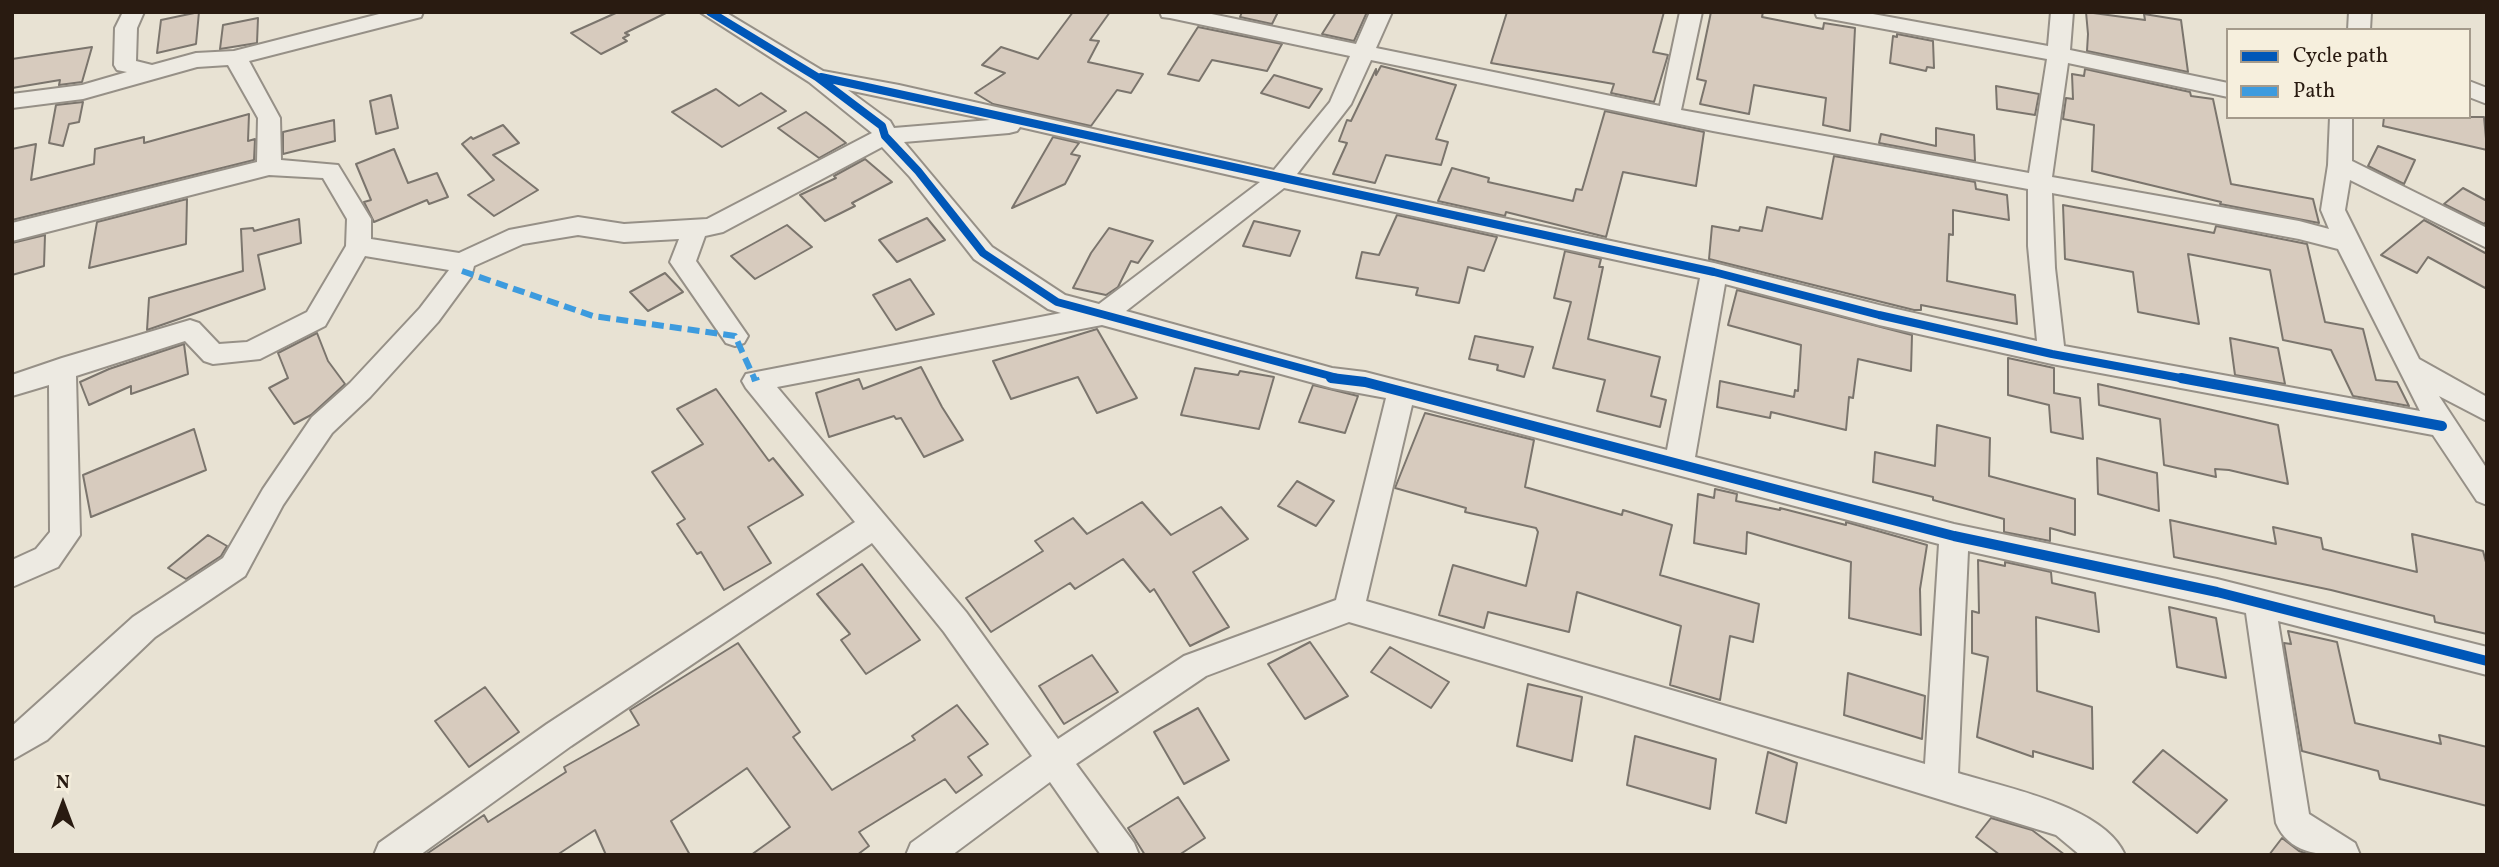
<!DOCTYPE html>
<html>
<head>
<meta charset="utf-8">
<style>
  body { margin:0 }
  #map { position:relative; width:2499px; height:867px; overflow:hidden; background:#e8e2d3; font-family:Vollkorn,serif }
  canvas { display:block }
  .frame { position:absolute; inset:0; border:14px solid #291b11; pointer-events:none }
  .legend { position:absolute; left:2226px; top:28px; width:245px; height:91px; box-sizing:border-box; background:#f6efdd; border:2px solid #a49a8b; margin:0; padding:9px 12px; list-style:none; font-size:21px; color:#291b11 }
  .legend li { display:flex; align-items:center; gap:14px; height:35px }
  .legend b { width:35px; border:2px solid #a49a8b }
  .north { position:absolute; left:28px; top:769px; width:70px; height:70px; -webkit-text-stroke:5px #f6efdd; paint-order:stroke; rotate:0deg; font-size:19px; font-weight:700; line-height:28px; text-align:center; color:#291b11 }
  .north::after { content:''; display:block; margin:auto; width:24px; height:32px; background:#291b11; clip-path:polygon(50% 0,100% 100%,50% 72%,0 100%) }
</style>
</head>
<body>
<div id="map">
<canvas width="2499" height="867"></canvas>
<div class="frame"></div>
<ul class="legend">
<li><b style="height:9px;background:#0057b8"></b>Cycle path</li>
<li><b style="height:9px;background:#3d9bde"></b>Path</li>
</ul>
<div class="north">N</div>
</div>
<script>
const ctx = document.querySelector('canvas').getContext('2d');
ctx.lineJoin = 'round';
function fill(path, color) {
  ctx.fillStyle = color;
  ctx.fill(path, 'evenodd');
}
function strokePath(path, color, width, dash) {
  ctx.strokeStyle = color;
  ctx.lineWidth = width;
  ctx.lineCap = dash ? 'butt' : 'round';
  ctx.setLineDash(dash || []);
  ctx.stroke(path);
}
const building = new Path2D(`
  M199 12 196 44 157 53 161 20Z
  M618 12H668L625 33 629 35 623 38 627 41 601 54 571 33Z
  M1073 12H1110L1090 40 1099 41 1088 62 1143 74 1131 93 1117 90 1091 126 993 104 975 93 1005 73 982 65 1001 47 1038 59Z
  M1242 12H1278L1272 24 1240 17Z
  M1336 12H1367L1354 41 1322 34Z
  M1507 12H1664L1653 52 1668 55 1654 102 1611 93 1614 84 1491 63Z
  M1711 12H1763L1762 17 1823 29 1824 23 1855 28 1850 131 1823 125 1826 98 1754 85 1749 114 1700 104 1706 81 1697 79Z
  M2086 12 2145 20 2144 14 2181 20 2188 72 2087 51 2088 34Z
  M258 18 257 43 220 49 223 25Z
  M1198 27 1282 44 1267 71 1212 60 1199 81 1168 74Z
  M1897 34 1933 41 1934 68 1927 67 1926 71 1890 63 1893 36 1897 37Z
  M92 47 82 82 59 85 60 80 12 88V59Z
  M1381 66 1456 85 1436 139 1448 142 1441 165 1386 155 1375 183 1333 174 1347 143 1339 141 1347 120 1351 121 1376 69V75Z
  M2085 69 2190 92 2191 96 2213 99 2231 184 2313 199 2319 223 2220 204 2221 202 2092 171 2094 125 2063 119 2066 98 2073 99 2072 74 2084 76Z
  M1274 75 1322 89 1309 108 1261 93Z
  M1996 86 2039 94 2035 115 1997 109Z
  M716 89 739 106 761 93 786 111 722 147 672 112Z
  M391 95 398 128 376 134 370 101Z
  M83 102 79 122 69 124 63 146 49 143 56 105Z
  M1605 111 1704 132 1696 186 1623 172 1606 237 1506 212 1505 216 1438 201 1452 168 1489 178 1488 182 1573 201 1576 189 1582 190Z
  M806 112 826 127 846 143 819 158 778 128Z
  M249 114 248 141 255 139 254 160 12 220V149L36 144 31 180 94 164 95 149 144 137V143Z
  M2384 117H2484L2487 150 2383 126Z
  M334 120 335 141 283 154V132Z
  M503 125 519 143 493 155 538 190 494 216 468 195 494 180 462 144 471 137 473 139Z
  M1936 128 1974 135 1975 161 1879 143 1881 134 1936 146Z
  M1053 137 1079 143 1071 154 1080 156 1065 184 1012 208Z
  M2378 146 2415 160 2404 184 2368 166Z
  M394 149 408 183 437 173 448 197 429 204 427 200 374 222 364 202 371 200 356 164Z
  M1834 156 1975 182 1976 189 2007 195 2009 220 1953 210V235L1949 234 1947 281 2015 295 2017 324 1921 305V310H1914L1709 259 1712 226 1739 231 1740 227 1762 231 1767 207 1822 219Z
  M865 159 892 182 852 203 855 206 825 221 800 195 836 178 834 176Z
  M2463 188 2487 201V221L2484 224 2444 204Z
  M187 199 186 244 89 268 97 222Z
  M2063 205 2214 233 2216 226 2307 244 2325 322 2363 329 2376 380 2397 382 2409 406 2353 396 2331 350 2283 340 2270 270 2188 254 2199 324 2138 312 2133 272 2065 259Z
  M1397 215 1497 237 1484 271 1468 267 1459 303 1416 295 1418 288 1356 278 1362 252 1379 255Z
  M927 218 945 240 897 262 879 240Z
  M299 219 301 243 258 255 265 289 147 330 149 298 243 271 241 229 253 228 254 231Z
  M2424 220 2487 254V289L2428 257 2417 273 2381 255Z
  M1254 221 1300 231 1290 256 1243 246Z
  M787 225 812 247 755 279 731 256Z
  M1109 228 1153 241 1138 263 1131 261 1118 287 1106 295 1073 288 1091 253Z
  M45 235 44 266 12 275V243Z
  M1565 251 1601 259 1599 267H1603L1588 339 1660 357 1651 396 1666 400 1660 427 1597 411 1605 380 1553 368 1571 302 1554 298Z
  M665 273 683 292 648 311 630 292Z
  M910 279 934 314 896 330 873 295Z
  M1737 290 1912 335 1911 371 1858 359 1853 398 1849 397 1846 430 1771 412 1770 418 1717 407 1720 381 1794 397 1795 390 1798 391 1801 345 1728 325Z
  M1097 329 1137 398 1097 413 1078 377 1011 399 993 361Z
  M317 333 328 361 345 384 311 415 294 424 269 388 288 378 278 353Z
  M1475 336 1533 347 1524 377 1497 370 1498 365 1469 359Z
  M2230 338 2278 348 2285 384 2235 375Z
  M184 344 188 374 131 394V386L89 405 80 382 109 369Z
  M2008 358 2054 368V393L2080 398 2083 439 2051 432 2049 405 2008 395Z
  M921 367 942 407 963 440 924 457 901 418 896 419 894 416 829 437 816 393 859 379 863 389Z
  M1195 368 1238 375 1240 371 1274 377 1259 429 1181 415Z
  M2098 384 2278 425 2288 484 2229 470 2215 469 2216 477 2164 465 2160 419 2099 405Z
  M1313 385 1358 396 1345 433 1299 422Z
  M716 389 769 461 773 458 803 495 748 527 771 563 724 590 701 552 697 554 677 524 685 519 652 472 703 444 677 409Z
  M1425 413 1534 440 1525 487 1622 515 1623 510 1672 525 1660 575 1759 604 1753 642 1730 636 1720 700 1670 685 1681 626 1577 592 1569 632 1488 612 1484 628 1439 615 1453 565 1526 586 1538 532 1536 528 1465 512 1466 508 1395 488Z
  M1937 425 1990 438 1989 476 2075 499V535L2050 528V541L2004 532V519L1933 500V497L1873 482 1875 452 1935 466Z
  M194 429 206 470 91 517 83 475Z
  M2097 458 2157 473 2159 511 2098 494Z
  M1297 481 1334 501 1316 526 1278 506Z
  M1715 489 1737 494 1736 501 1780 510V508L1846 525V522L1927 545 1920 589 1921 635 1849 618 1851 562 1747 532 1746 554 1694 543 1698 494 1714 498Z
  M1142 502 1171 535 1221 507 1248 539 1193 572 1229 627 1190 646 1154 589 1150 592 1123 559 1075 589 1070 583 991 632 966 598 1043 551 1035 541 1073 518 1087 534Z
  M2170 520 2276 544 2273 527 2321 538 2323 549 2417 572 2412 534 2483 551 2487 566V634L2435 622 2434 616 2331 590 2174 557Z
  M208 535 227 546 221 556 186 579 168 568Z
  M1978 560 2005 566V562L2051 572 2052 583 2095 593 2099 632 2036 617 2037 691 2092 707 2093 769 2033 751V757L1977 737 1988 657 1972 653V611L1979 613Z
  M862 564 920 640 866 674 841 640 850 634 817 594Z
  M2169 607 2216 618 2226 678 2177 667Z
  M2288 631 2337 642 2355 723 2441 744 2439 735 2487 747V806L2380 779 2378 771 2302 751 2284 643 2291 644Z
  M1310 642 1348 696 1305 719 1268 664Z
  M738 643 800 732 793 737 832 790 915 740 912 736 957 705 988 744 968 757 982 775 956 793 945 779 859 832 869 846 857 855H751L790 827 747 768 671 821 690 855H606L595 830 557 855H425L484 815 488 822 566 772 564 767 639 725 630 710Z
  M1390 647 1449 682 1431 708 1371 672Z
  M1092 655 1118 692 1064 724 1039 686Z
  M1848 673 1925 696 1922 739 1844 715Z
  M1528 684 1582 697 1572 761 1517 746Z
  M485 687 519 732 469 767 435 721Z
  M1198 708 1229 760 1184 784 1154 732Z
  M1635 736 1716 759 1710 809 1627 785Z
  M2163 750 2227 800 2197 833 2133 782Z
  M1768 752 1797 763 1786 823 1756 813Z
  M1178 797 1205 838 1179 855H1145L1128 828Z
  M1991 818 2032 830 2065 855H2000L1976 837Z
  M2282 838 2299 851 2311 855H2269Z`);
const street = new Path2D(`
  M123 12H144L137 28 136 61 152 65 196 53 234 51 387 12H423L421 17 249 61 280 118 281 160 338 165 371 219V239L459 253 509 230 578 217 624 224 707 219 872 133 809 82 700 12H725L823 71 899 85 1274 170 1330 102 1350 56 1170 18 1162 17 1160 12H1202L1356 44 1370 12H1392L1376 48 1660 106 1680 12H1702L1681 110 2029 173 2047 59 1825 18 1817 17 1815 12H1862L2048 46 2051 12H2073L2070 50 2228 83V97L2068 63 2052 177 2299 221 2329 229 2321 210 2328 165 2330 117H2352V161L2487 228V248L2350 180 2345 210 2419 359 2487 397V421L2439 396 2487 469V505L2477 501 2433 435 2052 364 1879 325 1725 284 1695 457 1954 524 2217 579 2487 647V675L2278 621 2309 814 2355 843 2360 855C2328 855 2291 858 2276 823L2246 613 1968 551 1958 773C2006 788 2104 806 2125 855H2080L2056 835 1602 696 1349 622 1206 676 1076 764 1134 843 1139 855H1101L1050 782 952 855H906L911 843 1032 756 944 632 872 543 571 746 420 855H374L379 843 547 724 855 522 746 388 742 381 746 374 1061 313 1048 309 974 259 910 177 882 147 723 232 705 236 696 261 748 336 744 343 735 346 726 343 670 262 679 239 624 242 578 235 523 244 474 266 471 277 438 322 370 397 332 433 283 505 245 576 155 637 47 740 12 760V726L133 617 223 558 263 489 312 417 350 383 420 308 449 270 365 256 325 326 260 359 213 364 204 361 185 341 76 376 80 535 58 567 12 587V560L36 549 50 532 49 385 12 396V375L62 358 190 320 199 323 219 344 247 342 307 312 346 246 347 219 323 178 269 175 12 241V223L257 162 258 118 228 65 197 67 83 99 12 108V94L82 85 127 72 117 70 114 65 115 28ZM1371 60 1713 131 2028 189V246L2037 341 1879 305 1714 263 1297 174 1351 104ZM848 90 990 120 894 128 890 121ZM1020 127 1260 182 1099 304 1065 295 992 247 904 142 1009 133 1017 131ZM1284 188 1700 278 1667 450 1365 372 1332 368 1126 311ZM2052 193 2299 239 2338 249 2420 411 2064 346 2055 268ZM1102 325 1332 388 1386 398 1336 600 1184 656 1058 739 966 612 777 387ZM1412 405 1939 544 1925 764 1366 601Z
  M2349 12H2371L2370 30H2348Z
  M2469 81 2487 88V104L2469 97Z`);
const quietFar1 = new Path2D(`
  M462 271 593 316 735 336 755 380`);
const quiet = new Path2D(`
  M755 378 756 381`);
const cyclewayFar1 = new Path2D(`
  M710 12 817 77 882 126 885 136 918 171 983 253 1057 302 1345 380
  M821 77 1714 272 1879 315 2052 354 2191 380`);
const cycleway = new Path2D(`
  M1331 378 1365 382 1954 536 2217 592 2487 661
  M2181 378 2442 426`);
fill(building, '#d7cbbe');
strokePath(building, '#7b756d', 2);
strokePath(street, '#969087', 4);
fill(street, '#edeae2');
strokePath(quietFar1, '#3d9bde', 6, [12, 6]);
strokePath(quiet, '#3d9bde', 8, [16, 8]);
strokePath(cyclewayFar1, '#0057b8', 8);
strokePath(cycleway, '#0057b8', 10);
</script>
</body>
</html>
